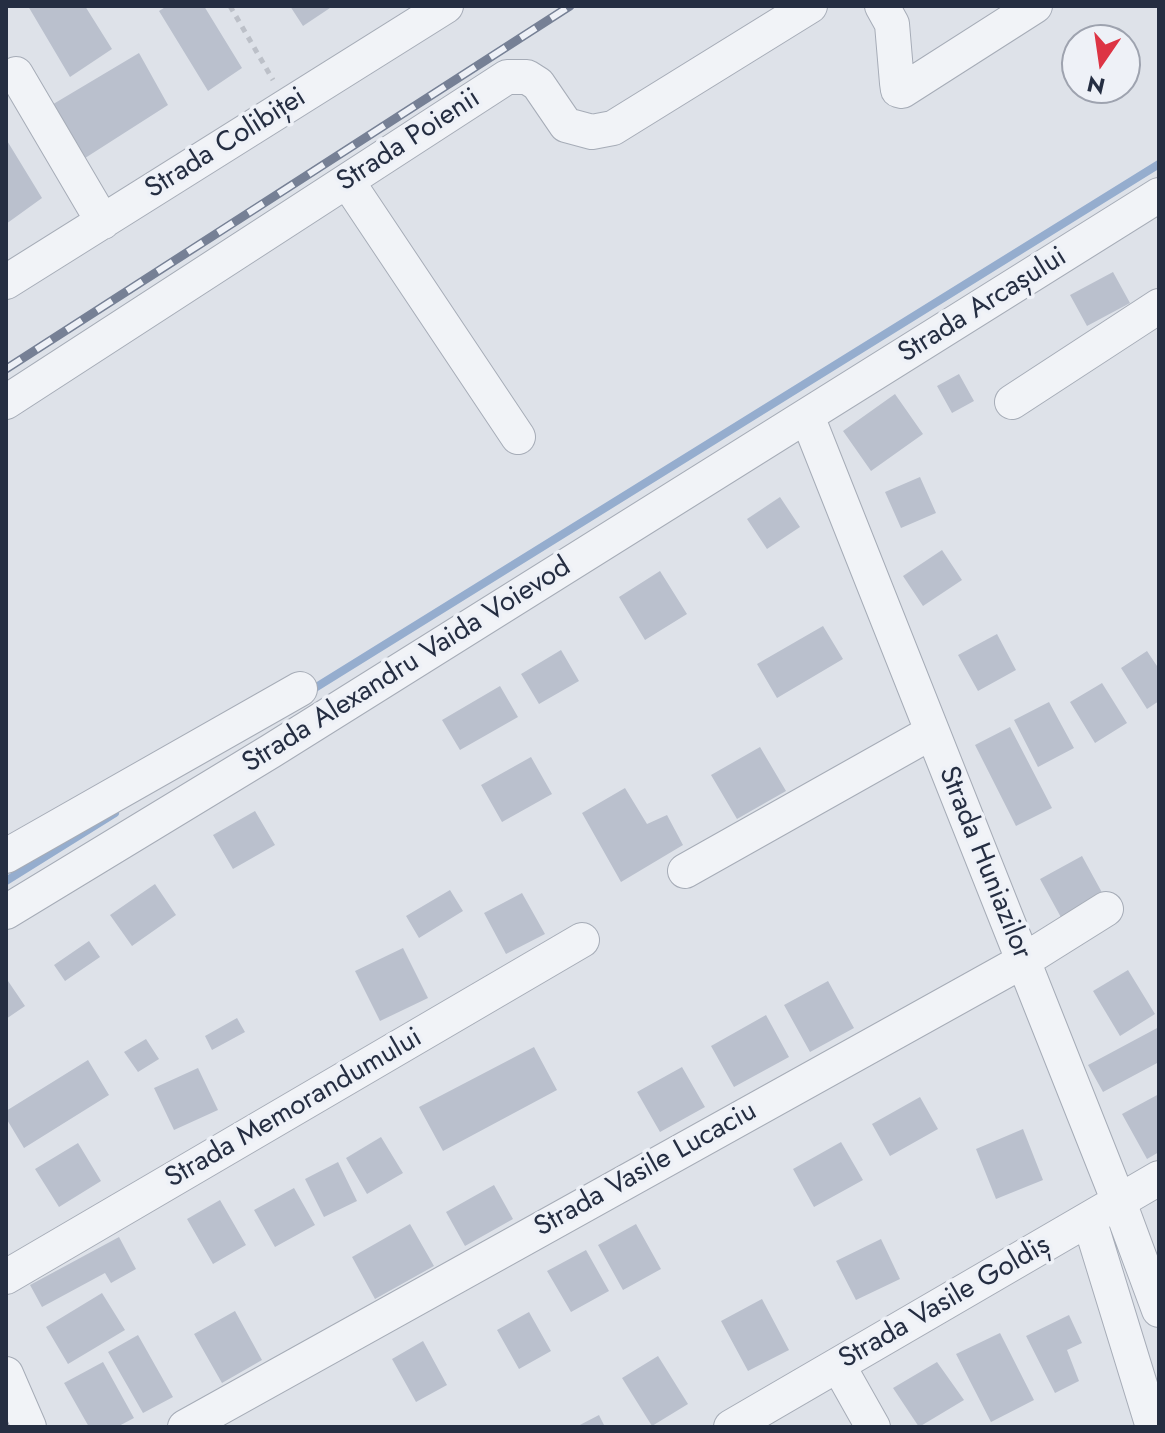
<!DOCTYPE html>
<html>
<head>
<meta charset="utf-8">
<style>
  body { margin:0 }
  #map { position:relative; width:1165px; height:1433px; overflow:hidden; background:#dee2e9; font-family:Jost,sans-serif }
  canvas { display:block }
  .frame { position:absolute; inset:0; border:8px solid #252e42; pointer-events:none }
  .north { position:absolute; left:1061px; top:24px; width:80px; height:80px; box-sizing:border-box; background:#eef1f7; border:2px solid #9ea3af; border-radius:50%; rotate:193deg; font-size:22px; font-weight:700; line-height:32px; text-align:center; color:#252e42 }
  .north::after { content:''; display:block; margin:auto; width:28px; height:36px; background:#dd3444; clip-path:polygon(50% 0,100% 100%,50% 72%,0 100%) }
</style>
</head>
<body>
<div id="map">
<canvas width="1165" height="1433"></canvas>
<div class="frame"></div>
<div class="north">N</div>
</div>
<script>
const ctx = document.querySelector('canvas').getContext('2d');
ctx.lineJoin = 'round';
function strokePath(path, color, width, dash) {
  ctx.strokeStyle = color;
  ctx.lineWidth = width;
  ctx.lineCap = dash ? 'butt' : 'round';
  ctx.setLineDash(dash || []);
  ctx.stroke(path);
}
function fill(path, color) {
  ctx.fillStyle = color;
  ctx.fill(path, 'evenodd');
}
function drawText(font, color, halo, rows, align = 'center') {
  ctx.font = font + ' Jost,sans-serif';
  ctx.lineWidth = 7;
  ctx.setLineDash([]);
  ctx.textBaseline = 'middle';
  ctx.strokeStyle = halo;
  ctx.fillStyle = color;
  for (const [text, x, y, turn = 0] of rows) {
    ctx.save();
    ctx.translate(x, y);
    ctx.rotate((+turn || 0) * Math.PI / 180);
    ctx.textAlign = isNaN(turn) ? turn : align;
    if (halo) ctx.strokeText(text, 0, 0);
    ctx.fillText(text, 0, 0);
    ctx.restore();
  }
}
const stream = new Path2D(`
  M310 691 1159 164
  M6 881 115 813`);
const building = new Path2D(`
  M28 6H85L112 49 70 77Z
  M167 6H204L242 68 208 91 159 11Z
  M290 6H333L303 26Z
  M139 53 168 105 82 160 50 106Z
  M6 139 42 198 6 224Z
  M1113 272 1130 303 1087 326 1070 295Z
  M959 374 974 401 952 413 937 386Z
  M895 394 923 434 871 471 843 431Z
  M920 477 936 513 901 528 885 492Z
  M780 497 800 527 767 549 747 519Z
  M942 550 962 580 923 606 903 576Z
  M660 571 687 614 645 640 619 597Z
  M823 626 843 659 777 698 757 664Z
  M997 634 1016 670 978 691 958 655Z
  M561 650 579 681 539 704 521 674Z
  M1147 651 1159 669V701L1147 709 1121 668Z
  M1102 683 1127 723 1095 743 1070 702Z
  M500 686 518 717 460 750 442 720Z
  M1049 702 1074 748 1038 767 1014 720Z
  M1010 727 1052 808 1016 826 975 745Z
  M760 747 786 791 737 819 711 775Z
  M531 757 552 794 502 822 481 785Z
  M625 788 647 824 667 815 683 845 621 882 582 813Z
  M255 811 275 845 233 869 213 835Z
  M1082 856 1105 898 1063 921 1040 879Z
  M155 884 176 915 132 946 110 915Z
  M450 890 463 911 419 938 406 916Z
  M522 893 545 934 506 954 484 913Z
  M89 941 100 957 65 981 54 965Z
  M403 948 428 998 380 1021 355 971Z
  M1128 970 1155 1014 1120 1036 1093 991Z
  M6 978 25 1006 6 1019Z
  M828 981 854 1028 810 1052 784 1005Z
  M766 1015 789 1057 734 1087 711 1046Z
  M237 1018 245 1032 212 1050 205 1036Z
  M1159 1027V1062L1103 1092 1088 1065Z
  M146 1039 159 1059 138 1072 124 1052Z
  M534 1047 557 1090 443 1151 419 1107Z
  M88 1060 109 1095 24 1148 6 1118V1111Z
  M682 1067 705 1107 660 1132 637 1092Z
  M198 1068 218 1110 174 1130 154 1088Z
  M1159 1094V1152L1147 1159 1122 1114Z
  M920 1097 938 1129 890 1156 872 1124Z
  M1023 1129 1043 1180 996 1199 976 1149Z
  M381 1137 403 1173 367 1194 346 1158Z
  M841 1142 863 1180 814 1207 793 1169Z
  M78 1143 101 1181 59 1207 35 1169Z
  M338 1162 357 1201 324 1217 305 1179Z
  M494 1185 513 1219 465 1246 446 1212Z
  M294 1188 315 1225 275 1247 254 1210Z
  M220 1200 246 1245 213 1264 187 1219Z
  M410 1224 434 1266 375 1299 352 1257Z
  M636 1224 661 1269 623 1290 598 1245Z
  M119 1237 136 1269 111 1283 105 1273 42 1307 30 1285Z
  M881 1239 900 1279 856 1300 836 1261Z
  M586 1250 609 1291 571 1312 547 1271Z
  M102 1293 125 1330 68 1364 46 1327Z
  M762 1299 789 1350 748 1371 721 1321Z
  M235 1311 262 1360 222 1383 194 1334Z
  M529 1312 551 1351 519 1369 497 1330Z
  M1069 1315 1082 1343 1067 1350 1079 1381 1055 1393 1026 1336Z
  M1000 1333 1034 1400 991 1422 956 1354Z
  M138 1335 173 1397 143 1413 108 1352Z
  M423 1341 447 1385 416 1402 392 1359Z
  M658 1356 688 1404 652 1426 622 1378Z
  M103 1362 134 1418 117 1427H89L64 1383Z
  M937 1362 964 1400 919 1427 893 1388Z
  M599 1415 605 1427H576Z`);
const path = new Path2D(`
  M230 6 273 80`);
const minor = new Path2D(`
  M882 6 892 24 897 83 898 90 902 91 1035 6
  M16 74 103 222
  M347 181 518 437
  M6 282 446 6
  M6 402 507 77H527L538 84 566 125 592 132 613 128 810 6
  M1012 402 1159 306
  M807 416 1119 1202 1159 1310
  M6 856 300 689
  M685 871 932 732
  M6 912 271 751 1159 195
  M1089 1219 1153 1427
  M6 1277 582 940
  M838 1365 873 1427
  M6 1374 29 1427
  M185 1427 1023 961 1106 909
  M731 1427 1159 1178`);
const rail = new Path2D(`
  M6 369 570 6`);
const streetNames = [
  ["Strada Poienii",409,141,-33],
  ["Strada Colibiței",226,144,-32],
  ["Strada Arcașului",983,306,-32],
  ["Strada Alexandru Vaida Voievod",407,666,-32],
  ["Strada Huniazilor",984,863,68],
  ["Strada Memorandumului",294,1109,-30],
  ["Strada Vasile Lucaciu",646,1170,-29],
  ["Strada Vasile Goldiș",945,1303,-30]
];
strokePath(stream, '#95adce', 8);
fill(building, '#bac0cd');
strokePath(minor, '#a6acb7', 36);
strokePath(path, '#bcc0c8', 5, [6, 6]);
strokePath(minor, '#f1f3f7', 34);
strokePath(rail, '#768095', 9);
strokePath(rail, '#eef1f7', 6, [18]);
drawText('28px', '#252e42', '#eef1f7', streetNames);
</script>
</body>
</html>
